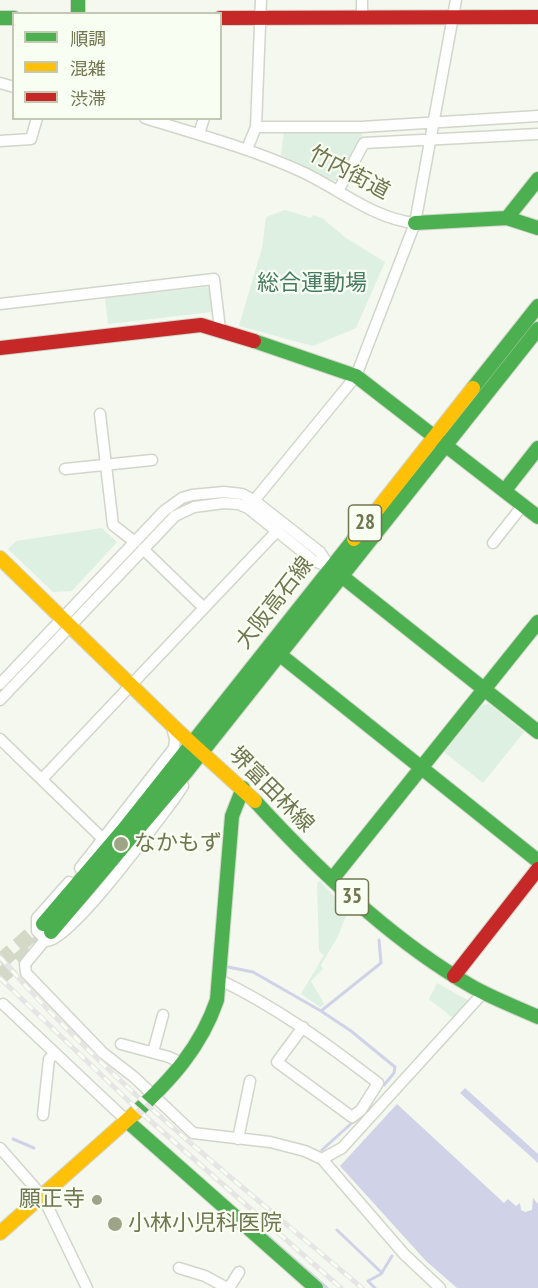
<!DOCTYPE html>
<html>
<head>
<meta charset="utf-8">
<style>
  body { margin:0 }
  #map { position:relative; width:538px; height:1288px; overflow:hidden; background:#f4f8ef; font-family:"PT Sans Narrow","Noto Sans JP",sans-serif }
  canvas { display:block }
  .legend { position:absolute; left:12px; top:12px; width:210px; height:108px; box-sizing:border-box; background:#f9fef2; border:2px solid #c2c8b1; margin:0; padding:8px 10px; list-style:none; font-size:18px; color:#70764f }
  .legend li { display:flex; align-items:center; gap:12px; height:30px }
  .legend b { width:30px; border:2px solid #c2c8b1 }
</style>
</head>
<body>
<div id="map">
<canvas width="538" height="1288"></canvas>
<ul class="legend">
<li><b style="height:8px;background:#4caf50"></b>順調</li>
<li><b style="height:8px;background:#ffc107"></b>混雑</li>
<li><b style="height:8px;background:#c62828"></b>渋滞</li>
</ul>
</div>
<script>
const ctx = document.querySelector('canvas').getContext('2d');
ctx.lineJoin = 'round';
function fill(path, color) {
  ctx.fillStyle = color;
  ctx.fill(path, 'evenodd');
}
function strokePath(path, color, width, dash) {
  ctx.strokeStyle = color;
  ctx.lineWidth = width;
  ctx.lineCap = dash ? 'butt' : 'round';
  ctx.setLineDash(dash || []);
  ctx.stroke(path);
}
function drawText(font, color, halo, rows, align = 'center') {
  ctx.font = font + ' "PT Sans Narrow","Noto Sans JP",sans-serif';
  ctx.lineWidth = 4.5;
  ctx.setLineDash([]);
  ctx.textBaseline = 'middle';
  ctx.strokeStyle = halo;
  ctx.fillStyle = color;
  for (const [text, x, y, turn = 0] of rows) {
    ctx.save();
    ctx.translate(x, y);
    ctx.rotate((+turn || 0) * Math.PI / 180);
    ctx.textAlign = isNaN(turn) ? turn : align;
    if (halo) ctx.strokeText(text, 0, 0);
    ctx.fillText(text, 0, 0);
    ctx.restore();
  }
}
const green = new Path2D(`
  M284 130 364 131 339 180 334 181 281 155Z
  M285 210 311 218 313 215 322 218 346 238 385 262 356 328 313 346 239 326 262 248 266 217Z
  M206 287 210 289 212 312 108 324 105 298Z
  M102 528 117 542 72 591 53 592 8 549 16 541Z
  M489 704 524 732 483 783 444 752 482 705Z
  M320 881 348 911 337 938 321 965 323 969 311 981 324 1004 320 1007 301 994 324 955 319 951 317 883Z
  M437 983 469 1001 453 1018 429 999Z`);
const water = new Path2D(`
  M465 1088 538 1154V1163L460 1093Z
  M397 1104 504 1203 508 1199 516 1206 520 1203 521 1210 525 1212 532 1210 533 1198 538 1204V1288H457L426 1261 340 1166Z`);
const stream = new Path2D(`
  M379 940 381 963 321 1011 351 1031 395 1067 394 1073 384 1085
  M228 967 253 972 321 1011
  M13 1139 34 1148
  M322 1150 354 1121
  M337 1230 382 1273
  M263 1232 327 1288
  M375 1288 368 1281 381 1274 392 1256`);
const primaryTunnel = new Path2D(`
  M0 962 43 924
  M0 977 41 941`);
const street = new Path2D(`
  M362 17V0
  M0 83 14 87
  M145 118C197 134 249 148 298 170 337 187 373 219 415 223
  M256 127H361L538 116
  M199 134 204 118
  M0 141 31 139 37 118
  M247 149 256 127 261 0
  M338 191 364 143 538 134
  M0 304 214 279 220 329
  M100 414 113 525 135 542
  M65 469 152 460
  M248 508 356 376 415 223 456 0
  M493 543 523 505
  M143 549 204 608
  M0 684 164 511 182 498 192 495 224 492 242 494 255 501 320 552 330 567
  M0 700 175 516 194 507 224 503 238 504 248 508 314 561 330 567
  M0 739 103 839
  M42 779 277 531
  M80 868 174 748 175 739 172 727
  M69 882 37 918V931L47 941C72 939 156 823 175 798L183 786
  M45 940 25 964 26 973 103 1053 134 1077 193 1133 270 1142 305 1151 322 1159 404 1254 440 1288
  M218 979C277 1007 327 1044 378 1083L361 1110 352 1117 277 1062 303 1027
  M3 1004 127 1121
  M121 1044 169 1057 183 1064
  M153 1052 163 1015
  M43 1115 49 1059 55 1053
  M238 1139 250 1081
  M0 1148 43 1197 87 1288
  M322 1159 342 1148 483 993
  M179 1268 205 1276 227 1288
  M229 1288 239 1272`);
const fast = new Path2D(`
  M78 0V14
  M0 18H14
  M507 218 538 179
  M415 223 507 218 538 228
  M254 341 356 376 538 517
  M473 388 538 306
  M505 490 538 448
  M334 570 538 732
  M279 654 538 861
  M255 801C317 869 391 940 471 986 492 998 516 1007 538 1017
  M333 878 538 622
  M43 924 124 829 354 539
  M51 932 187 771 538 329
  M135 1113C171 1080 201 1047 217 1000L232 816 243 788
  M127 1121 316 1288`);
const slow = new Path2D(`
  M354 539 473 388
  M0 558 178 731 255 801
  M0 1233 135 1113`);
const jam = new Path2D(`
  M220 18 538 17
  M0 348 201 325 254 341
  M454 976 538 869`);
const rail = new Path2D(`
  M0 957C107 1081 238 1182 362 1288
  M0 978 138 1110 341 1288`);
const markers = [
  [121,844,8,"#9ea487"],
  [97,1200,6,"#9ea487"],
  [115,1224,8,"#9ea487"]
];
const shields = [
  [365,523,33],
  [352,897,33]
];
const shieldNames = [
  ["28",365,523],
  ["35",352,897]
];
const streetNames = [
  ["竹内街道",349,173,28],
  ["大阪高石線",275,603,-52],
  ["堺富田林線",271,790,45]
];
const parkNames = [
  ["総合運動場",312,284]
];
const poiNames = [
  ["なかもず",134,844],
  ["願正寺",85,1200,"right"],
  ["小林小児科医院",128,1224]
];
fill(green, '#ddf0e1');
fill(water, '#d0d2e8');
strokePath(stream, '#d0d2e8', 3);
strokePath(primaryTunnel, '#d3d8c7', 16, [16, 8]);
strokePath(street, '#d2d5ca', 13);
strokePath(fast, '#d2d6ca', 16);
strokePath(slow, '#d2d6ca', 16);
strokePath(jam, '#d2d6ca', 16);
strokePath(street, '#fdfefd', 10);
strokePath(fast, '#4caf50', 14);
strokePath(slow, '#ffc107', 14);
strokePath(jam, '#c62828', 14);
strokePath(rail, '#e6e4e5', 5);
strokePath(rail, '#f9fef2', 3, [9]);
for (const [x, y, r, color] of markers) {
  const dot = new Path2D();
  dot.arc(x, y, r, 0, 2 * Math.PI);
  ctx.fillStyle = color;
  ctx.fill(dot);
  strokePath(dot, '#f9fef2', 2);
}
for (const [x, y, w] of shields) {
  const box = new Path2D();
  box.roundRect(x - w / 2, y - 18, w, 36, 4.5);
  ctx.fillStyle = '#f9fef2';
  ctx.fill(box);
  strokePath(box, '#70764f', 1.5);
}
drawText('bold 21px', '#70764f', null, shieldNames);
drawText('22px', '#70764f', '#f9fef2', streetNames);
drawText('22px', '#477b61', '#f9fef2', parkNames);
drawText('22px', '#70764f', '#f9fef2', poiNames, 'left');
</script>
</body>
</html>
